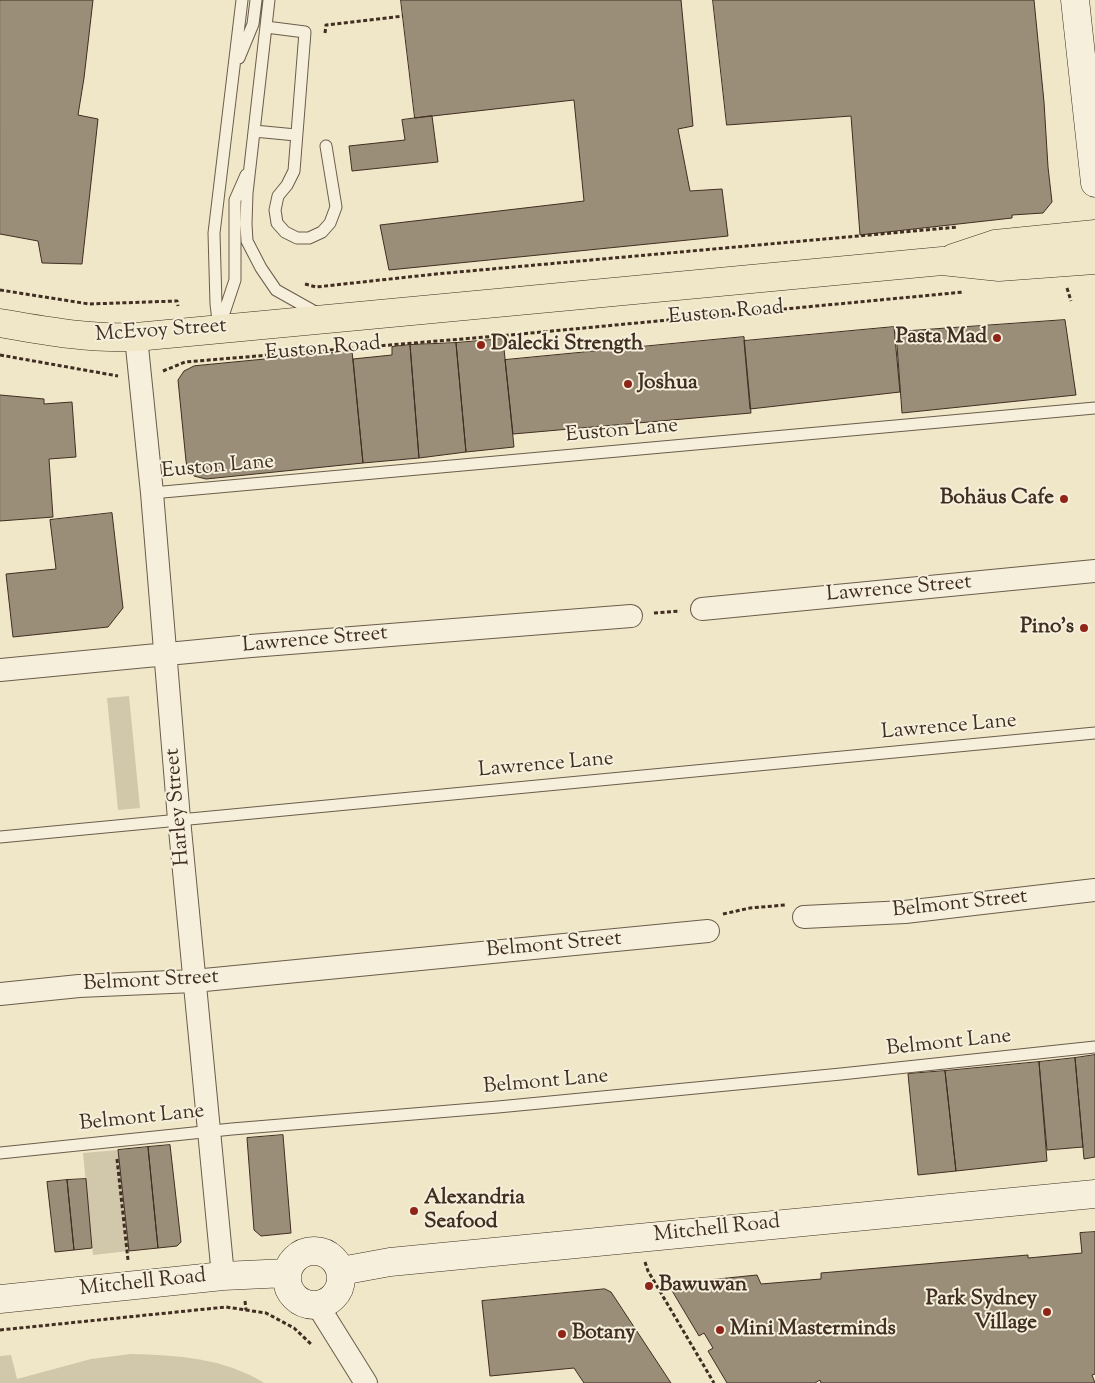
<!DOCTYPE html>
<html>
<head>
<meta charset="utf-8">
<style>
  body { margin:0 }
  canvas { display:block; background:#efe7c7 }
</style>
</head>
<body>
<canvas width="1095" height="1383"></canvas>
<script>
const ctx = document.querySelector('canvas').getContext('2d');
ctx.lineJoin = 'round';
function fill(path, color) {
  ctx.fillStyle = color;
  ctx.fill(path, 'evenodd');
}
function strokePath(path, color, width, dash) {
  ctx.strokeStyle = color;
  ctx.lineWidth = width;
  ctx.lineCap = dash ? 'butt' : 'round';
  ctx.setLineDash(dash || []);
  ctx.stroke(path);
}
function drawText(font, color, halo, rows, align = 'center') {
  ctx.font = font + ' "Sorts Mill Goudy",serif';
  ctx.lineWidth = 4;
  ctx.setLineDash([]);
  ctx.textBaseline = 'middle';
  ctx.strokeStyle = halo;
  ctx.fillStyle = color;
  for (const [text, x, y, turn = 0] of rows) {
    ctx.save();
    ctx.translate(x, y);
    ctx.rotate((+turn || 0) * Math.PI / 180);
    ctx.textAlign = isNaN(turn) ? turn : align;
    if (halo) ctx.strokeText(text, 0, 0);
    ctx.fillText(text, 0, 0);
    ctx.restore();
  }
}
const green = new Path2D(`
  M129 696 140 808 118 810 107 698Z
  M118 1150 129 1251 93 1255 83 1153Z
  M131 1354C176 1355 225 1358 264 1383H0V1356L11 1355 17 1379 91 1359Z`);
const building = new Path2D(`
  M0 0H93L84 78 78 115 98 119 82 264 42 263 38 241 0 234Z
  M401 0H681L693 126 678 129 690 191 722 189 728 236 389 270 380 225 584 201 574 100 415 118Z
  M713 0H1034L1044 102 1048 167 1052 202 1043 213 1012 215V218L860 235 851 116 727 125Z
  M432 116 438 162 352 171 349 146 405 140 402 120Z
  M1065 320 1076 395 902 413 896 332Z
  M894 327 900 392 750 409 744 341Z
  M744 337 751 413 513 434 505 360Z
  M503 339 514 447 466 452 456 343Z
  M456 343 466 452 419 458 410 345Z
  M410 345 419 458 363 463 353 359 392 355V347Z
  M352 351 363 463 206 479 194 476 188 470 186 461 178 380 184 371 194 366Z
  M0 395 44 399V404L72 402 76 457 49 459 53 517 0 521Z
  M112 513 123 608 108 627 13 637 6 574 56 569 50 520Z
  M1095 1055V1157L1084 1159 1075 1058Z
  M1075 1058 1083 1147 1047 1150 1039 1062Z
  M1039 1062 1047 1161 956 1171 945 1071Z
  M945 1071 956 1171 918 1175 908 1074Z
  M283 1135 291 1233 261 1236 254 1230 247 1138Z
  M170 1145 181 1242 177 1246 158 1248 148 1147Z
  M148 1147 158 1248 129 1251 118 1150Z
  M86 1179 92 1248 74 1250 67 1180Z
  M67 1180 74 1250 55 1252 47 1182Z
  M1095 1232V1374L1092 1375 1095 1383H821L820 1380 815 1383H727L708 1351 713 1348 704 1333 699 1336 668 1284 757 1275 761 1284 821 1279V1273L1028 1255V1258L1082 1253 1080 1233Z
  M605 1289 611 1292 671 1383H584L574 1368 490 1376 482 1301Z`);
const path = new Path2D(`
  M325 33 326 25 403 16
  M305 284 316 287 436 274 958 227
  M1067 288 1071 301
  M0 290 89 304 177 301 178 306
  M0 355 118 376
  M163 371 185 362 510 335 964 292
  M654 613 680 611
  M723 914 750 908 785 905
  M117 1159 128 1260
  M645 1262 648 1271 714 1383
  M245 1301 246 1310
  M0 1330 226 1307 266 1313 294 1328 312 1345`);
const lane = new Path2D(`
  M269 0 247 193 246 224 247 241 261 268 276 290 317 313
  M266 27 305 32 294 171 287 185 278 196 275 210 277 223 285 232 297 238H309L322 232 330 223 336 207 326 146
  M239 58 253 24 256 0
  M254 131 296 135
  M220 325 235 280V200L246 175
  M219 329 216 304 214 233 242 0
  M152 493 1095 408
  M0 837 1095 733
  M0 1153 232 1129 498 1107 841 1074 1095 1047`);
const street = new Path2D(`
  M136 337 152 493 179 819 223 1276
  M702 609 1095 571
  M0 670 251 646 631 616
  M804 917 905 912 1095 890
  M0 994 79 986 194 981 708 931
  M318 1306 366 1383`);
const secondary = new Path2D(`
  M1075 0 1095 183
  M287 1278a27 27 0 1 1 54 0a27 27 0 1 1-54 0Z
  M341 1271 390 1262 1095 1194
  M0 1299 223 1276 287 1273`);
const primary = new Path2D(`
  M953 258 995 244 1095 234
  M0 323C46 331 89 339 136 337L942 261 999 267 1095 260`);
const markers = [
  [997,338,5,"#8f2418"],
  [481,345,5,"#8f2418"],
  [628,384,5,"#8f2418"],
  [1064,499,5,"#8f2418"],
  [1084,628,5,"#8f2418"],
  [414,1211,5,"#8f2418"],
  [649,1286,5,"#8f2418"],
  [1047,1312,5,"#8f2418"],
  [720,1330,5,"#8f2418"],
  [562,1334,5,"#8f2418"]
];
const streetNames = [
  ["Euston Road",726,314,-5],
  ["McEvoy Street",161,332,-4],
  ["Euston Road",323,350,-5],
  ["Euston Lane",622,432,-5],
  ["Euston Lane",218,468,-5],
  ["Lawrence Street",899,590,-5],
  ["Lawrence Street",315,641,-5],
  ["Lawrence Lane",949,728,-5],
  ["Lawrence Lane",546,766,-5],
  ["Harley Street",179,807,-95],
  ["Belmont Street",960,905,-6],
  ["Belmont Street",554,946,-5],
  ["Belmont Street",151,982,-3],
  ["Belmont Lane",949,1044,-6],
  ["Belmont Lane",546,1083,-5],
  ["Belmont Lane",142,1119,-6],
  ["Mitchell Road",717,1230,-6],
  ["Mitchell Road",143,1284,-6]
];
const poiNames = [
  ["Pasta Mad",987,338,"right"],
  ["Dalecki Strength",491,345],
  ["Joshua",638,384],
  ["Bohäus Cafe",1054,499,"right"],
  ["Pino's",1074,628,"right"],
  ["Alexandria",424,1199],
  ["Seafood",424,1223],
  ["Bawuwan",659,1286],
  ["Park Sydney",1037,1300,"right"],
  ["Village",1037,1324,"right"],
  ["Mini Masterminds",730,1330],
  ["Botany",572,1334]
];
fill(green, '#d1c8ab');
fill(building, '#9b8e78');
strokePath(building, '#402e22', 1);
strokePath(lane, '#6c5c4b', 13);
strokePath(street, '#6c5c4b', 24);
strokePath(secondary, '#402e22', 29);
strokePath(primary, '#402e22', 29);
strokePath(path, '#402e22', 3, [4, 2.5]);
strokePath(lane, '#f5efdb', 11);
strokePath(street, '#f5efdb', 22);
strokePath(secondary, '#f5efdb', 28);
strokePath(primary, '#efe7c7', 28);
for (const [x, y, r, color] of markers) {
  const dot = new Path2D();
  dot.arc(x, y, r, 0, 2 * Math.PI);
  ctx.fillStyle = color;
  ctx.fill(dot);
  strokePath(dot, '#f5efdb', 2);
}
drawText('21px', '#402e22', '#f5efdb', streetNames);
drawText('bold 21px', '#402e22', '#f5efdb', poiNames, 'left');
</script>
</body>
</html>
